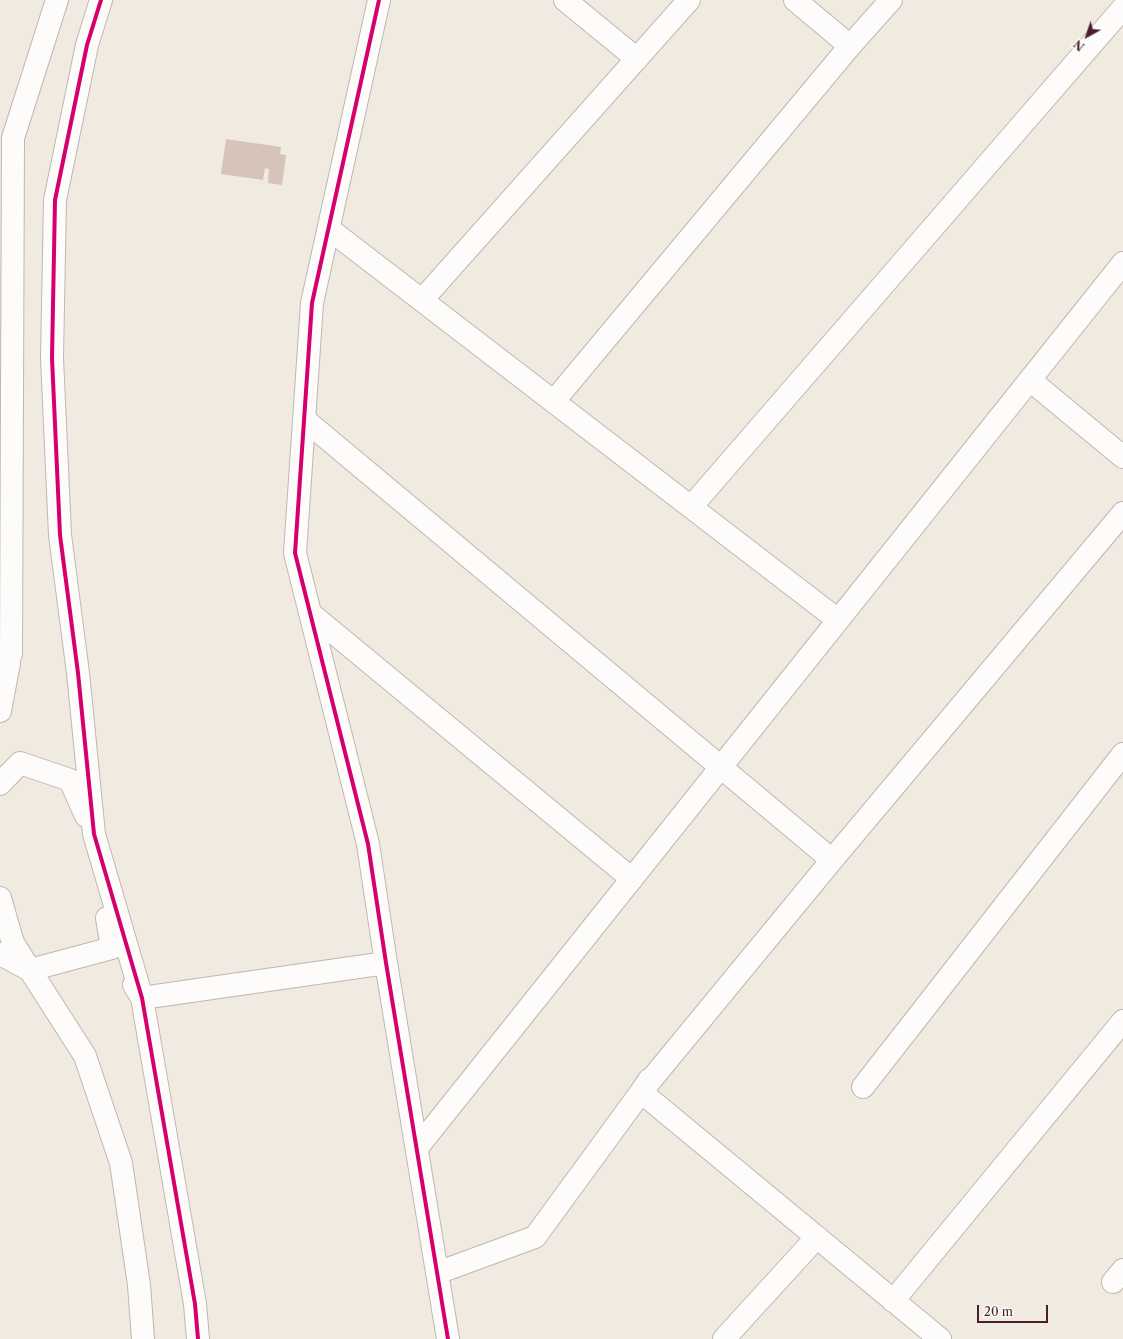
<!DOCTYPE html>
<html>
<head>
<meta charset="utf-8">
<style>
  body { margin:0 }
  #map { position:relative; width:1123px; height:1339px; overflow:hidden; background:#f0eae0; font-family:"Libre Caslon Text",serif }
  canvas { display:block }
  .north { position:absolute; left:1067px; top:16px; width:40px; height:40px; -webkit-text-stroke:3px #fdfcf7; paint-order:stroke; rotate:220deg; font-size:11px; font-weight:700; line-height:16px; text-align:center; color:#4a1f2b }
  .north::after { content:''; display:block; margin:auto; width:14px; height:18px; background:#4a1f2b; clip-path:polygon(50% 0,100% 100%,50% 72%,0 100%) }
  .scale { position:absolute; left:977px; top:1305px; width:71px; height:18px; box-sizing:border-box; border:2px solid #4a1f2b; border-top:0; padding-left:5px; font-size:12px; line-height:14px; white-space:nowrap; color:#4a1f2b; -webkit-text-stroke:3px #fdfcf7; paint-order:stroke }
</style>
</head>
<body>
<div id="map">
<canvas width="1123" height="1339"></canvas>
<div class="north">N</div>
<div class="scale">20 m</div>
</div>
<script>
const ctx = document.querySelector('canvas').getContext('2d');
ctx.lineJoin = 'round';
function fill(path, color) {
  ctx.fillStyle = color;
  ctx.fill(path, 'evenodd');
}
function strokePath(path, color, width, dash) {
  ctx.strokeStyle = color;
  ctx.lineWidth = width;
  ctx.lineCap = dash ? 'butt' : 'round';
  ctx.setLineDash(dash || []);
  ctx.stroke(path);
}
const building = new Path2D(`
  M226 139 281 147 280 154 286 155 282 185 268 183 269 169 265 168 263 180 221 174Z`);
const minor = new Path2D(`
  M101 0 87 45 55 200 52 358 60 535 78 673 94 834 142 998 195 1304 198 1339
  M379 0 312 303 295 553 368 844 386 963 448 1339
  M565 0 637 59
  M795 0 850 46 891 0
  M329 229 838 620
  M422 300 689 0
  M1030 380 1123 457
  M554 401 850 46
  M305 420 832 860
  M691 507 1123 8
  M311 614 632 879
  M0 676 11 654 13 138 57 0
  M0 711 9 663
  M0 784 20 763 70 780 86 816
  M0 898 13 943 30 970 112 948 107 918
  M0 954 30 970 85 1056 121 1163 139 1285 143 1339
  M134 985 142 998 386 963
  M649 1080 641 1092 940 1339
  M863 1087 1123 754
  M417 1148 1123 263
  M437 1273 535 1237 641 1092 832 860 1123 513
  M1113 1282 1123 1270
  M893 1301 1123 1021
  M724 1339 817 1237`);
const cycleway = new Path2D(`
  M101 0 87 45 55 200 52 358 60 535 78 673 94 834 142 998 195 1304 198 1339
  M379 0 312 303 295 553 368 844 386 963 448 1339`);
fill(building, '#d6c4b8');
strokePath(minor, '#beb7b2', 24);
strokePath(minor, '#fdfcfa', 22);
strokePath(cycleway, '#d6006c', 4);
</script>
</body>
</html>
